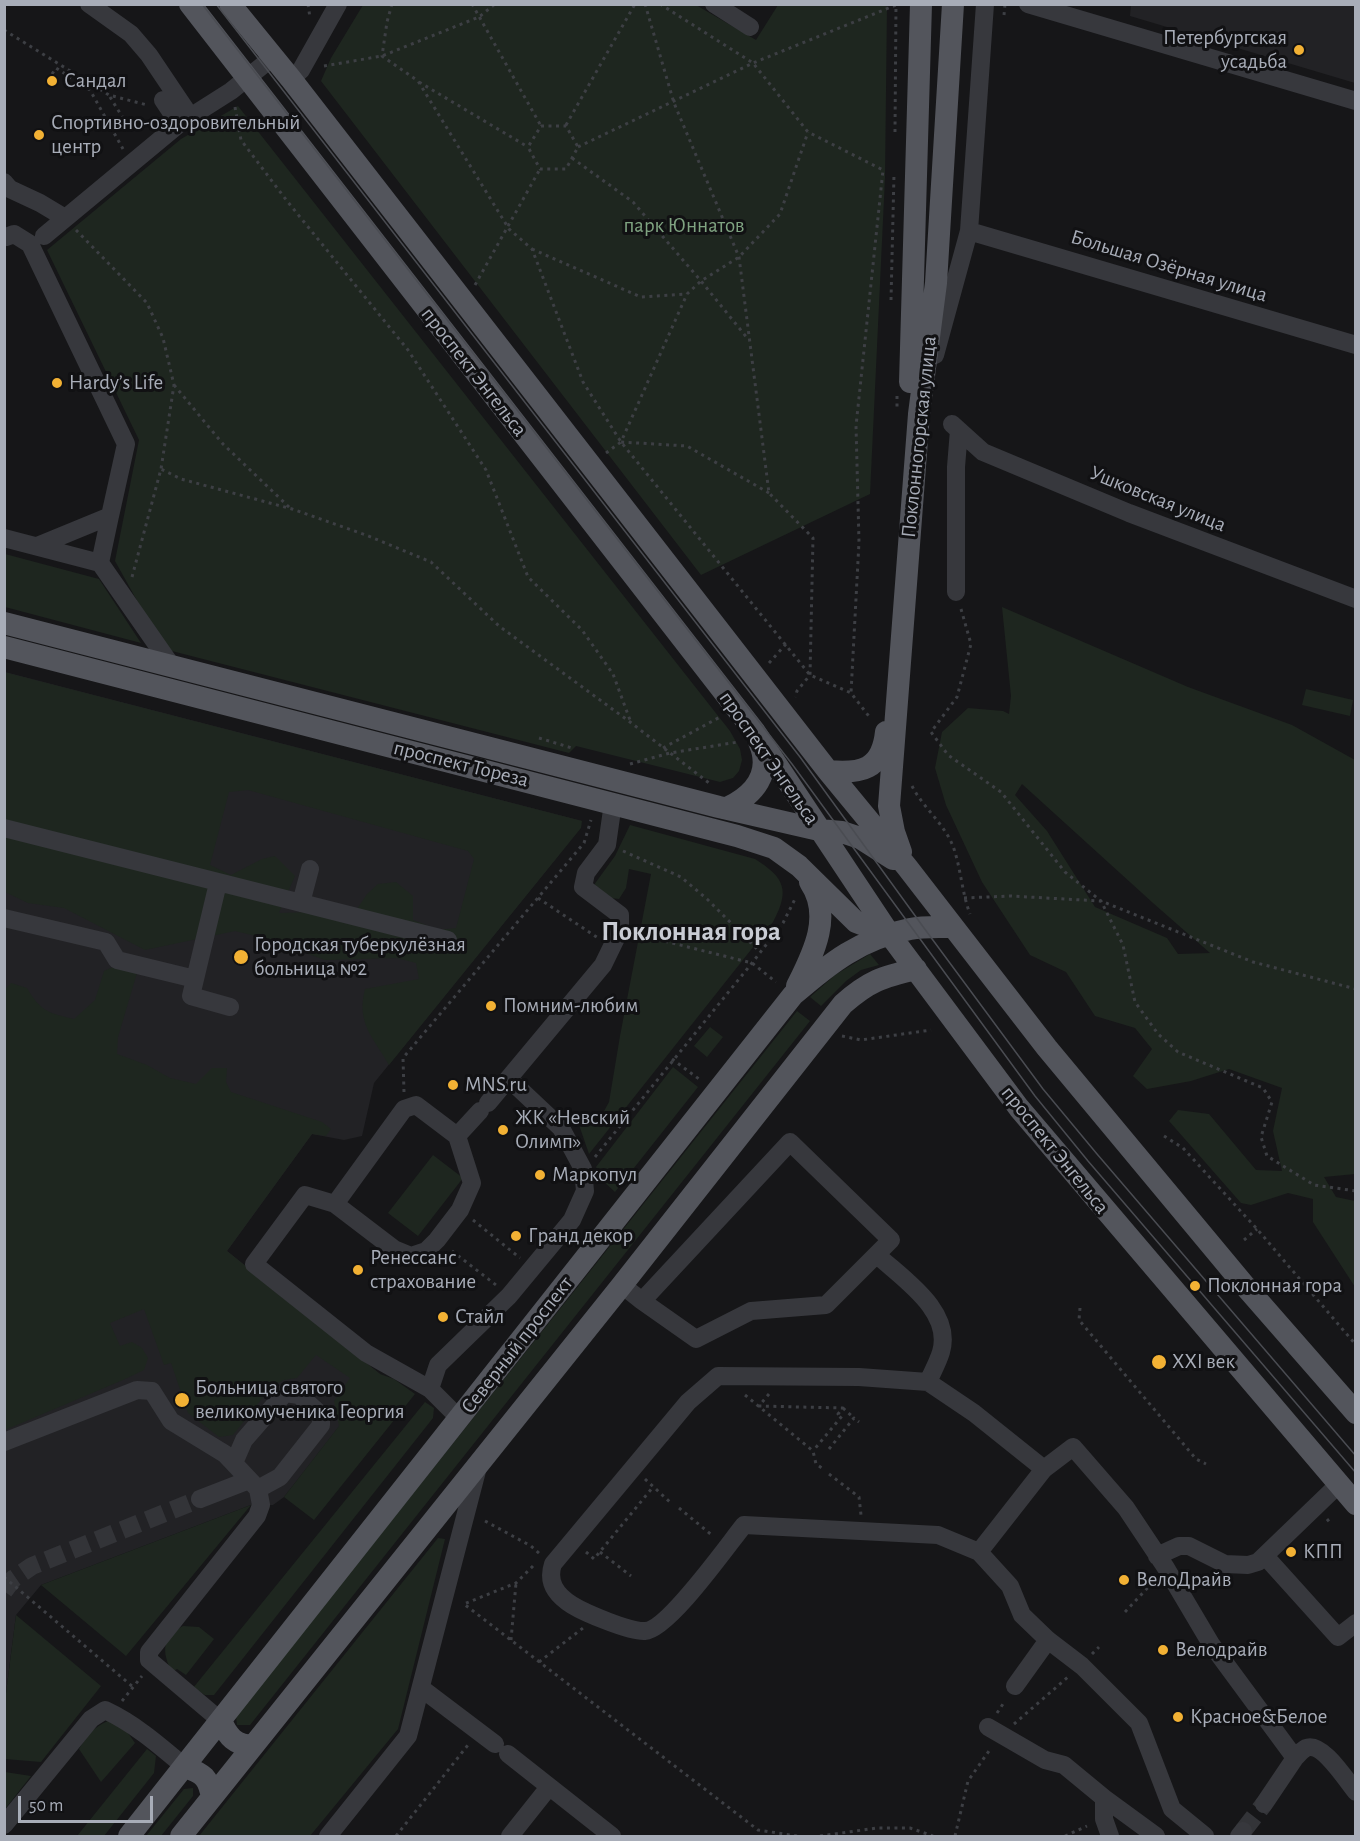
<!DOCTYPE html>
<html>
<head>
<meta charset="utf-8">
<style>
  body { margin:0 }
  #map { position:relative; width:1360px; height:1841px; overflow:hidden; background:#161618; font-family:"Alegreya Sans",sans-serif }
  canvas { display:block }
  .frame { position:absolute; inset:0; border:6px solid #a8adb8; pointer-events:none }
  .scale { position:absolute; left:18px; top:1796px; width:135px; height:27px; box-sizing:border-box; border:3px solid #a8adb8; border-top:0; padding-left:8px; font-size:18px; line-height:21px; white-space:nowrap; color:#a8adb8; -webkit-text-stroke:4px #111113; paint-order:stroke }
</style>
</head>
<body>
<div id="map">
<canvas width="1360" height="1841"></canvas>
<div class="frame"></div>
<div class="scale">50 m</div>
</div>
<script>
const ctx = document.querySelector('canvas').getContext('2d');
ctx.lineJoin = 'round';
function fill(path, color) {
  ctx.fillStyle = color;
  ctx.fill(path, 'evenodd');
}
function strokePath(path, color, width, dash) {
  ctx.strokeStyle = color;
  ctx.lineWidth = width;
  ctx.lineCap = dash ? 'butt' : 'round';
  ctx.setLineDash(dash || []);
  ctx.stroke(path);
}
function drawText(font, color, halo, rows, align = 'center') {
  ctx.font = font + ' "Alegreya Sans",sans-serif';
  ctx.lineWidth = 6;
  ctx.setLineDash([]);
  ctx.textBaseline = 'middle';
  ctx.strokeStyle = halo;
  ctx.fillStyle = color;
  for (const [text, x, y, turn = 0] of rows) {
    ctx.save();
    ctx.translate(x, y);
    ctx.rotate((+turn || 0) * Math.PI / 180);
    ctx.textAlign = isNaN(turn) ? turn : align;
    if (halo) ctx.strokeText(text, 0, 0);
    ctx.fillText(text, 0, 0);
    ctx.restore();
  }
}
const built = new Path2D(`
  M1131 5H1355V83L1130 16Z
  M5 672 582 821 558 856 374 1083 362 1136 344 1140 312 1134 227 1251 380 1374 284 1497 273 1505H251L41 1585 16 1615 5 1701Z`);
const green = new Path2D(`
  M363 5H696L756 40 778 5H887L885 178 870 494 701 575 321 81 331 58Z
  M238 106 730 731 740 749 742 760 739 771 733 778 720 782 576 746 569 753 164 649 115 561 139 440 47 250 181 139Z
  M5 554 99 579 141 643 5 607Z
  M1002 607 1188 687 1292 725 1355 760V1174L1324 1177 1336 1197 1355 1201V1287L1313 1222V1199L1288 1193 1251 1205 1241 1203 1169 1121 1178 1110 1209 1114 1256 1170 1282 1171 1273 1131 1282 1088 1229 1069 1191 1081 1147 1089 1133 1076 1152 1049 1135 1028 1095 1016 1066 972 1030 955 982 882 946 805 935 768 942 732 968 708 1003 711 1009 714 1011 696ZM1022 784 1153 903 1210 953 1178 954 1167 938 1095 907 1047 831 1015 795Z
  M4 672 582 821 581 828 389 1065C373 1037 356 1023 365 989L419 979 416 963 397 958 325 960 260 937 235 931 145 950 64 908 28 903 5 892ZM248 790 468 851 474 859 456 928 439 930 413 920V896L396 882 378 884 367 894 347 924 313 912 279 913 295 876 275 856 262 859 231 875 210 865 229 792Z
  M1306 689 1353 700 1350 716 1302 705Z
  M630 825 755 859C785 878 790 890 773 922L589 1154 578 1122 588 1125 598 1122 609 1102 620 1036 651 874 629 869 626 888 619 899 602 897 591 889 615 856Z
  M870 954 879 965 861 970 846 981 821 1006 810 997 835 975Z
  M113 967 137 973 118 1037 117 1054 147 1065 170 1078 196 1084 212 1068H227L226 1082 231 1092 322 1122 331 1129 326 1136 312 1134 227 1251 380 1374 394 1379 415 1394 314 1520 284 1497 339 1426 334 1401 350 1378 316 1355 297 1378 284 1380 272 1386 233 1435 219 1437 188 1413 171 1363 164 1365 144 1309 110 1323 120 1346 132 1342 142 1348 148 1358 144 1370 123 1380 5 1430V989L11 983 27 988C41 1012 49 1013 74 1019L95 1000 104 971Z
  M797 1011 810 1021 250 1725H237L236 1716Z
  M710 1027 723 1037 707 1057 694 1046Z
  M673 1067 698 1087 615 1192 603 1181 596 1167Z
  M433 1155 463 1178 418 1236 388 1213Z
  M425 1402 434 1408 433 1418 214 1695H205L193 1688Z
  M251 1505 126 1656 41 1585Z
  M438 1538 445 1539 398 1729 310 1836H199Z
  M16 1615 101 1686 41 1762 5 1759V1701Z
  M183 1626 199 1627 214 1639 186 1675 177 1669 172 1672C162 1653 161 1637 183 1626Z
  M108 1721C121 1724 128 1732 135 1743L101 1782 79 1749C87 1735 94 1727 108 1721Z
  M147 1749 156 1756 154 1773 104 1836H77Z
  M5 1772 31 1776 5 1809 4 1772Z
  M193 1788V1796L161 1836H146L184 1789Z`);
const minorTunnel = new Path2D(`
  M4 1591 13 1579 32 1566 200 1499
  M1243 1831 1264 1804`);
const path = new Path2D(`
  M308 4 310 18
  M392 4 387 22 382 56 418 81 509 229 532 249 583 382 621 442 810 675 851 693 871 719
  M472 4 541 126
  M645 4 674 103 739 257 769 493 813 538 810 675 797 691 795 697
  M660 4 753 63 808 132 883 170 856 426 859 542 851 693
  M1004 15 1005 4
  M4 30 109 95 147 105
  M324 66 382 56 479 17 495 4
  M52 74 56 68 90 90 123 149
  M419 82 528 147
  M110 97 131 131
  M235 107 241 140 287 201 408 350 486 470 528 577 582 630 613 674 630 720
  M566 125 635 4
  M541 126H566L578 147 566 169H540L528 147Z
  M895 132 896 4
  M578 147 753 63 896 5
  M572 158 633 202 701 281 748 339
  M76 230 147 303 163 338 174 385 161 469
  M532 249 641 297 687 294
  M475 285 540 169
  M891 300 894 174
  M174 385 223 444 290 508
  M897 396V410
  M606 453 621 442
  M769 493 687 446 621 442 687 294 701 281 739 257 780 214 808 132
  M132 577 161 469 181 479 292 509 366 535 431 562 499 626 630 722 709 783
  M961 609 971 644 957 697 931 732 948 755 1001 792 1065 872 1101 901 1123 945 1135 1002 1158 1034 1178 1052 1263 1088 1272 1102 1261 1137 1267 1156 1314 1185 1356 1191
  M769 663 786 644
  M539 738 572 748
  M663 748 720 717
  M630 764 670 753 738 742
  M912 786C923 808 946 825 954 849 961 870 962 893 970 914
  M623 851 681 877 707 899 760 952
  M538 898 598 938
  M964 898 1011 896 1101 901 1253 962 1356 989
  M636 934 752 963 776 982
  M842 1036 861 1040 931 1030
  M672 1059 699 1079
  M404 1092 403 1058 584 843 591 820
  M1164 1136 1183 1148 1257 1229 1356 1345
  M595 1157 752 963 783 923 796 897
  M473 1220 520 1258
  M1244 1240 1257 1229
  M452 1251 496 1285
  M1080 1308 1079 1320 1196 1459 1206 1464
  M769 1394 759 1406 843 1408 838 1414 842 1416 813 1451
  M745 1395 813 1451 816 1464 822 1468
  M843 1408 854 1418
  M829 1449 854 1418 859 1422
  M829 1474 859 1497 861 1515
  M645 1479 672 1504
  M679 1508 713 1536
  M1327 1519 1331 1524
  M485 1521 531 1546 540 1554
  M586 1552 594 1559 653 1487
  M600 1552 631 1576
  M533 1566 516 1583 464 1604 758 1830 797 1836
  M4 1577 133 1687
  M1125 1612 1154 1581
  M511 1640 516 1583
  M1092 1654 1099 1647
  M539 1662 583 1628
  M122 1701 142 1676
  M997 1713 1005 1701
  M1014 1724 1068 1677
  M396 1836 468 1745
  M820 1836 877 1828H910L933 1836
  M955 1836 968 1781 991 1748
  M1065 1836 1087 1826`);
const minor = new Path2D(`
  M89 4 131 34 149 55 190 116
  M714 4 750 27
  M1028 4 1356 101
  M291 79 301 70 338 4
  M163 100 179 124
  M4 182 10 189 40 203 65 218
  M969 231 1356 345
  M44 236 179 124 231 91 273 57
  M6 237 14 234 30 244 126 444 110 516 37 546
  M935 355 969 231 985 4
  M952 424 983 452 1129 513 1356 599
  M4 538 100 563 171 665
  M100 563 110 516
  M956 592V467L959 430
  M4 828 448 940
  M218 883 191 996 230 1007
  M301 903 310 869
  M4 918 106 942 117 960 195 979
  M488 1103 603 965 620 930V915L583 887 586 873 607 845 613 803
  M335 1204 394 1249 411 1256 426 1251 437 1240 460 1210 472 1183 457 1136
  M877 1255C903 1279 953 1311 941 1352 938 1362 932 1373 928 1382
  M622 1285 642 1301 790 1142 891 1240 826 1305 751 1311 696 1339 642 1301
  M430 1389 438 1365 509 1296 572 1220 585 1191 583 1169 561 1128 509 1079
  M459 1418 430 1389 366 1353 254 1264 305 1195 335 1204 404 1109 416 1105 457 1136 480 1111
  M4 1442 137 1390 152 1391 171 1421 225 1454 258 1489 261 1505 257 1516 149 1652V1660L221 1721
  M234 1463 244 1440 285 1393 299 1395 321 1415V1425L280 1477 258 1489
  M200 1499 249 1480
  M979 1552 1044 1469
  M1157 1556 1179 1546H1189L1225 1564 1248 1565 1258 1562 1339 1484
  M1265 1556 1338 1637 1356 1623
  M1015 1686 1048 1640
  M421 1688 495 1744
  M988 1727 1045 1760 1064 1765 1104 1798V1819L1110 1836
  M508 1754 612 1836
  M1104 1798 1156 1836
  M1264 1804 1295 1758
  M4 1825 91 1719 105 1710C135 1724 159 1745 185 1767
  M328 1836 408 1736 478 1467
  M510 1836 549 1787
  M1205 1836 1172 1809 1139 1723 1082 1666 1048 1640 1022 1615 1010 1586 979 1552 938 1535 744 1525C727 1546 668 1630 645 1631 630 1632 585 1613 572 1605 556 1595 547 1582 553 1564L688 1402 718 1376 859 1377 928 1382 974 1413 1044 1469 1073 1447 1126 1508 1166 1568 1211 1644 1295 1758C1298 1755 1302 1750 1306 1748 1322 1741 1346 1780 1356 1792
  M1239 1836 1243 1831`);
const major = new Path2D(`
  M190 4 755 732 890 935 1019 1108 1356 1504
  M230 4 291 79 828 771 907 867 1047 1048 1245 1286 1356 1413
  M910 382 921 4
  M4 623 719 807 819 830 842 832 860 838 893 859
  M4 647 737 836 774 848 799 866 856 922 890 935
  M828 771C861 774 882 770 886 732
  M727 808C754 795 773 773 759 742
  M901 852 894 832 889 806 919 414 936 283 953 4
  M797 986C813 954 833 916 810 882
  M221 1721C228 1737 235 1745 253 1746
  M185 1767C204 1774 208 1777 212 1797
  M129 1836 793 995C830 963 860 939 910 929 924 926 939 927 953 927
  M181 1836 622 1285 843 1004C869 981 882 977 916 969`);
const tram = new Path2D(`
  M202 4 792 764 1035 1096 1088 1161 1356 1473
  M216 4 800 757 924 928 1043 1089 1097 1154 1356 1456`);
const markers = [
  [1299,50,6,"#f2b134"],
  [52,81,6,"#f2b134"],
  [39,135,6,"#f2b134"],
  [57,383,6,"#f2b134"],
  [241,957,8,"#f2b134"],
  [491,1006,6,"#f2b134"],
  [453,1085,6,"#f2b134"],
  [503,1130,6,"#f2b134"],
  [540,1175,6,"#f2b134"],
  [516,1236,6,"#f2b134"],
  [358,1270,6,"#f2b134"],
  [1195,1286,6,"#f2b134"],
  [443,1317,6,"#f2b134"],
  [1159,1362,8,"#f2b134"],
  [182,1400,8,"#f2b134"],
  [1291,1552,6,"#f2b134"],
  [1124,1580,6,"#f2b134"],
  [1163,1650,6,"#f2b134"],
  [1178,1717,6,"#f2b134"]
];
const poiNames = [
  ["Петербургская",1287,38,"right"],
  ["усадьба",1287,62,"right"],
  ["Сандал",64,81],
  ["Спортивно-оздоровительный",51,123],
  ["центр",51,147],
  ["Hardy’s Life",69,383],
  ["Городская туберкулёзная",254,945],
  ["больница №2",254,969],
  ["Помним-любим",503,1006],
  ["MNS.ru",465,1085],
  ["ЖК «Невский",515,1118],
  ["Олимп»",515,1142],
  ["Маркопул",552,1175],
  ["Гранд декор",528,1236],
  ["Ренессанс",370,1258],
  ["страхование",370,1282],
  ["Поклонная гора",1207,1286],
  ["Стайл",455,1317],
  ["XXI век",1172,1362],
  ["Больница святого",195,1388],
  ["великомученика Георгия",195,1412],
  ["КПП",1303,1552],
  ["ВелоДрайв",1136,1580],
  ["Велодрайв",1175,1650],
  ["Красное&Белое",1190,1717]
];
const parkNames = [
  ["парк Юннатов",684,226]
];
const streetNames = [
  ["Большая Озёрная улица",1169,266,17],
  ["проспект Энгельса",474,372,52],
  ["Поклонногорская улица",919,437,-84],
  ["Ушковская улица",1158,499,22],
  ["проспект Энгельса",769,758,55],
  ["проспект Тореза",461,764,14],
  ["проспект Энгельса",1055,1150,51],
  ["Северный проспект",517,1345,-52]
];
const districtNames = [
  ["Поклонная гора",691,932]
];
fill(built, '#222225');
fill(green, '#1e261f');
strokePath(minorTunnel, '#333438', 18, [18, 9]);
strokePath(path, '#3d3f44', 3, [3, 4.5]);
strokePath(minor, '#37383d', 18);
strokePath(major, '#53555c', 22);
strokePath(tram, '#4a4c52', 1.5);
for (const [x, y, r, color] of markers) {
  const dot = new Path2D();
  dot.arc(x, y, r, 0, 2 * Math.PI);
  ctx.fillStyle = color;
  ctx.fill(dot);
  strokePath(dot, '#111113', 2);
}
drawText('21px', '#a8adb8', '#111113', poiNames, 'left');
drawText('21px', '#7fa381', '#111113', parkNames);
drawText('21px', '#a8adb8', '#111113', streetNames);
drawText('bold 27px', '#c9ccd4', '#111113', districtNames);
</script>
</body>
</html>
